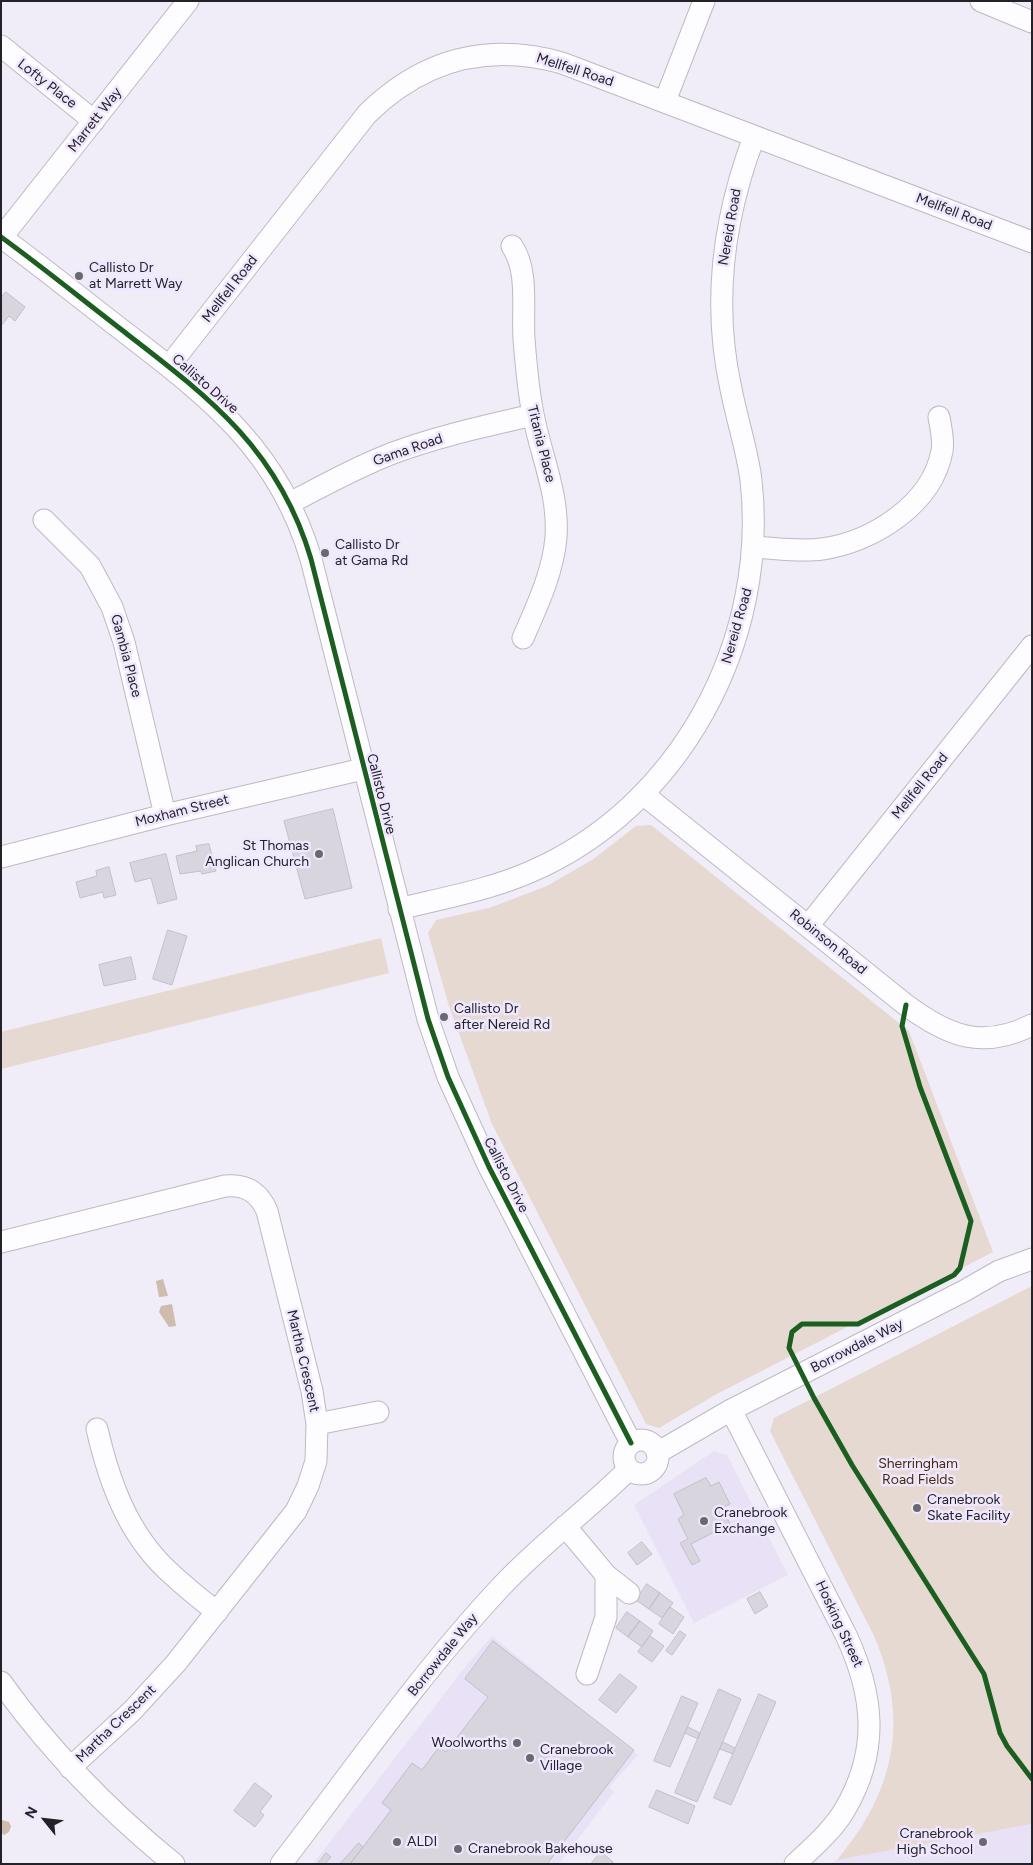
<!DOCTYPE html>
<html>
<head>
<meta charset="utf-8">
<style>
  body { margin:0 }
  #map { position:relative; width:1033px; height:1865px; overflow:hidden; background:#f0ecf8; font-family:Figtree,sans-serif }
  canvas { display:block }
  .frame { position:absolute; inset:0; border:2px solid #242129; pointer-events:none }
  .north { position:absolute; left:20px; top:1795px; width:50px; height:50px; -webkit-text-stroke:4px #eee7fd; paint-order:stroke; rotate:299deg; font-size:14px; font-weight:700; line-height:20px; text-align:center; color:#242129 }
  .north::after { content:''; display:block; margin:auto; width:18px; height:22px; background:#242129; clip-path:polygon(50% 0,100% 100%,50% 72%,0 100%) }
</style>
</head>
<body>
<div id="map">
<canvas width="1033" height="1865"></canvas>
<div class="frame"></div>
<div class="north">N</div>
</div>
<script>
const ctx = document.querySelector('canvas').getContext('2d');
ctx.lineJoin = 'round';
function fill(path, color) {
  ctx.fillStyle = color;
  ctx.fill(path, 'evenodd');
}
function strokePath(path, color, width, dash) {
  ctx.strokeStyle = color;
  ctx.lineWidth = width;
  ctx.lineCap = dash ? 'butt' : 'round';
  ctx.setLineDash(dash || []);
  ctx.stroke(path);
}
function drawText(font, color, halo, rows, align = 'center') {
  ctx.font = font + ' Figtree,sans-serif';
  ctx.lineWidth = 5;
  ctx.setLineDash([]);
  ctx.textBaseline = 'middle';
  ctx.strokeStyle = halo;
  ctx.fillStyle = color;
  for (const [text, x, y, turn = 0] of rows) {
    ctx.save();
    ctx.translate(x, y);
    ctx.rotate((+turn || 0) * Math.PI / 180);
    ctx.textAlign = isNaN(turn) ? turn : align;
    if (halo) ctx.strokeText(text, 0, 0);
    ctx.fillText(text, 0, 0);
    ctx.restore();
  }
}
const built = new Path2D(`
  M714 1451 727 1455 788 1575 694 1623 634 1505Z
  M492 1636 638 1755 609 1787 614 1792 559 1864H313L465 1667Z
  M1032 1824V1864H832L837 1860Z`);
const green = new Path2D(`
  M651 825 909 1031 993 1252 715 1395 659 1428 646 1424 492 1124 449 1006 428 933 436 920 489 908 547 886 592 860 636 826Z
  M381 938 389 973 1 1069V1032Z
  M1030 1287 1032 1288V1824L837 1860C895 1791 910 1720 874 1636L770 1431 774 1418Z`);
const water = new Path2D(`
  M163 1279 168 1296 159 1297 156 1281Z
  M172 1304 176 1326 169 1327 159 1312 161 1306Z
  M1 1817 2 1820 9 1822 11 1826 9 1832 4 1835 1 1832Z`);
const building = new Path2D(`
  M6 292 25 307 15 321 9 316 1 326V298Z
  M333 809 352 888 305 899 284 821Z
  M209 844 216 871 202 874 201 871 180 874 176 856 197 851 196 846Z
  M166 854 177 899 158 904 151 878 135 882 130 863Z
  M109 867 116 895 104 898 103 892 80 898 76 882 97 876 96 871Z
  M168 930 187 936 172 985 153 979Z
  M131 957 136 979 104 986 99 965Z
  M706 1478 711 1486 719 1482 730 1504 722 1508 730 1524 691 1544 700 1561 692 1565 680 1543 688 1539 678 1519 684 1515 674 1494Z
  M642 1542 652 1554 637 1565 628 1553Z
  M647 1584 660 1593 649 1609 636 1600Z
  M760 1592 768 1606 755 1614 747 1599Z
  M660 1593 673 1603 662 1618 649 1609Z
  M670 1607 684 1617 673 1634 659 1624Z
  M627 1612 640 1621 628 1637 616 1628Z
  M640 1621 653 1631 642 1647 628 1637Z
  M680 1631 686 1635 672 1655 666 1651Z
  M650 1636 664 1646 652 1662 638 1652Z
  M493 1641 634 1750 547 1864H350L391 1810 382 1803 412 1763 422 1770 439 1747 446 1752 488 1697 465 1679Z
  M620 1674 637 1687 616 1713 599 1700Z
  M719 1689 741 1699 697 1802 675 1793Z
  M759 1694 776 1702 731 1805 714 1798Z
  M682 1696 698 1703 670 1767 654 1761Z
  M688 1727 700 1733 698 1739 685 1733Z
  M723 1742 735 1748 733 1754 720 1749Z
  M255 1783 272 1796 260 1812 264 1815 255 1827 234 1811Z
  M657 1790 695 1806 688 1824 649 1807Z
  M359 1843 363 1847 350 1864H340Z
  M601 1852 613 1862 612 1864H591Z
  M326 1853 331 1857 325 1864H318Z`);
const minor = new Path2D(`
  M981 1 1032 22
  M1 46 94 121
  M665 101 704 1
  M1 237C41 266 79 297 118 327 206 395 278 447 311 559L428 1019 448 1077 489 1167 631 1443
  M2 237 188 1
  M512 246C529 271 522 309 524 339 526 364 528 390 533 414 541 456 559 494 556 537 553 573 537 606 523 638
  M169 366 367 114C422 60 487 42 562 63L1032 242
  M290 503C324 485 357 467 393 453 438 436 486 426 533 415
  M44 520 90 566 112 607 124 642 165 815
  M753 547C776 548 799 552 822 549 872 542 932 505 942 451 944 440 941 429 939 417
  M643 794 906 1005C948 1036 982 1050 1032 1025
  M1 857 165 815 363 769
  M399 909C443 898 489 890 530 872 681 807 769 640 751 480 747 449 737 420 731 389 712 303 723 219 754 137
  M808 926 1032 646
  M1 1242 225 1186C245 1184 259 1192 267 1211L312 1391 317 1424 316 1461 308 1486 296 1511 176 1663 132 1711 70 1768
  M731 1410 846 1635C874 1695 880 1751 844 1811 832 1831 812 1848 795 1864
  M317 1424 378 1412
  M97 1429C109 1481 127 1532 167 1570 183 1585 200 1599 217 1612
  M624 1457a17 17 0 1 1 34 0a17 17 0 1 1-34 0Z
  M657 1453 731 1410 964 1291 999 1271 1032 1259
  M565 1526 606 1575V1617L587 1674
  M606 1575 629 1593
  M1 1682C50 1751 109 1811 174 1864
  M281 1864C352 1772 419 1675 498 1590 538 1546 587 1511 629 1469`);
const cycleway = new Path2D(`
  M1 237C41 266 79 297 118 327 206 395 278 447 311 559L428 1019 448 1077 489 1167 631 1443
  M906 1005 902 1026 920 1087 971 1221 960 1268 954 1275 858 1324H802L792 1332 789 1348 814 1398 852 1465 984 1674 1000 1733 1007 1746 1032 1779`);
const markers = [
  [79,276,5,"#6b6871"],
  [325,553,5,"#6b6871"],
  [319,854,5,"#6b6871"],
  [444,1017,5,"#6b6871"],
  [917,1508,5,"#6b6871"],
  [704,1521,5,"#6b6871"],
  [517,1743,5,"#6b6871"],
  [530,1758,5,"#6b6871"],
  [397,1842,5,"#6b6871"],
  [983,1842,5,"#6b6871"],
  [458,1849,5,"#6b6871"]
];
const streetNames = [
  ["Mellfell Road",575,70,18],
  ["Lofty Place",47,84,38],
  ["Marrett Way",95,120,-52],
  ["Mellfell Road",954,212,21],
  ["Nereid Road",730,227,-80],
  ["Mellfell Road",230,289,-52],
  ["Callisto Drive",205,384,41],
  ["Titania Place",541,444,76],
  ["Gama Road",408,450,-19],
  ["Nereid Road",737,626,-74],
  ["Gambia Place",126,656,75],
  ["Mellfell Road",920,786,-51],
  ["Callisto Drive",381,794,76],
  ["Moxham Street",182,811,-14],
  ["Robinson Road",828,942,39],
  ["Callisto Drive",506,1175,63],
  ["Borrowdale Way",857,1346,-27],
  ["Martha Crescent",303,1361,77],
  ["Hosking Street",839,1624,65],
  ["Borrowdale Way",443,1655,-51],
  ["Martha Crescent",116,1724,-44]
];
const poiNames = [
  ["Callisto Dr",89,268],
  ["at Marrett Way",89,284],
  ["Callisto Dr",335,545],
  ["at Gama Rd",335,561],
  ["St Thomas",309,846,"right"],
  ["Anglican Church",309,862,"right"],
  ["Callisto Dr",454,1009],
  ["after Nereid Rd",454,1025],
  ["Cranebrook",927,1500],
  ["Skate Facility",927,1516],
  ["Cranebrook",714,1513],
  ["Exchange",714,1529],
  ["Woolworths",507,1743,"right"],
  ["Cranebrook",540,1750],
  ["Village",540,1766],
  ["Cranebrook",973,1834,"right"],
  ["High School",973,1850,"right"],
  ["ALDI",407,1842],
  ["Cranebrook Bakehouse",468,1849]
];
const parkNames = [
  ["Sherringham",918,1464],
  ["Road Fields",918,1480]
];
fill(built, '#e9e2f7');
fill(green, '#e6d9d2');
fill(water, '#cebcae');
fill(building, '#d8d5df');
strokePath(building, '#c2bfc9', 1);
strokePath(minor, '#bdbac3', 23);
strokePath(minor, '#fdfcfe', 21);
strokePath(cycleway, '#1b5e20', 5);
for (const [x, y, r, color] of markers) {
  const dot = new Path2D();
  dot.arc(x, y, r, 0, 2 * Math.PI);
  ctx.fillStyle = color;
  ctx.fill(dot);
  strokePath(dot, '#eee7fd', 2);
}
drawText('14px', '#242129', '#eee7fd', streetNames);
drawText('14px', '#242129', '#eee7fd', poiNames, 'left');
drawText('14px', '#462c09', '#eee7fd', parkNames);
</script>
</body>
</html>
